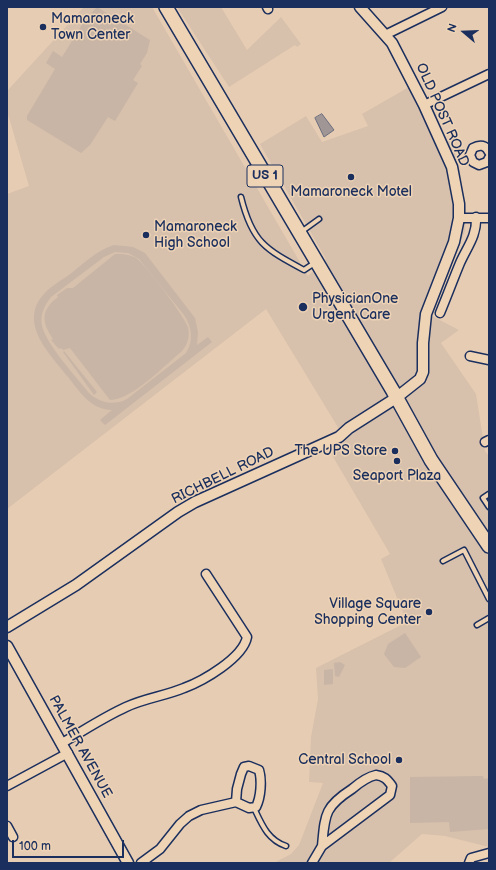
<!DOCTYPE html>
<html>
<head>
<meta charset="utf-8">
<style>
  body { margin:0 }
  #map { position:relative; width:496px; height:870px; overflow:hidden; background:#e6ccb2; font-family:"Balsamiq Sans",sans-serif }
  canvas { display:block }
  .frame { position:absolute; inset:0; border:8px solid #1b2f5e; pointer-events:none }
  .north { position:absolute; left:444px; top:12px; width:40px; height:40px; -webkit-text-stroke:3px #eed3b5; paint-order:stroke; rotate:289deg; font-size:11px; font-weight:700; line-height:16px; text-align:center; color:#1b2f5e }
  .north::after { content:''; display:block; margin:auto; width:14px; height:18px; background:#1b2f5e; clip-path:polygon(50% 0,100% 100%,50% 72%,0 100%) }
  .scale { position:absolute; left:12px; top:840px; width:112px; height:18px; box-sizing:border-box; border:2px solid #1b2f5e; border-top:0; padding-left:5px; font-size:12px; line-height:14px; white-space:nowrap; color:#1b2f5e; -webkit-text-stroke:3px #eed3b5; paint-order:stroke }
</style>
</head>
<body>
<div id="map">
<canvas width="496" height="870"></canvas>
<div class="frame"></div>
<div class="north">N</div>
<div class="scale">100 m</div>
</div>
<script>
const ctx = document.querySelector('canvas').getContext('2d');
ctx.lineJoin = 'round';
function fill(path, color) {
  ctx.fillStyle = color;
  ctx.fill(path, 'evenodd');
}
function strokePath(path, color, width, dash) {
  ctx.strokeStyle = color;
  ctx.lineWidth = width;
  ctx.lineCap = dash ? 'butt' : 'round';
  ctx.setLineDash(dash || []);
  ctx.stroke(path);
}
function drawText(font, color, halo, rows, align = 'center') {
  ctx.font = font + ' "Balsamiq Sans",sans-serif';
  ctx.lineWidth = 3;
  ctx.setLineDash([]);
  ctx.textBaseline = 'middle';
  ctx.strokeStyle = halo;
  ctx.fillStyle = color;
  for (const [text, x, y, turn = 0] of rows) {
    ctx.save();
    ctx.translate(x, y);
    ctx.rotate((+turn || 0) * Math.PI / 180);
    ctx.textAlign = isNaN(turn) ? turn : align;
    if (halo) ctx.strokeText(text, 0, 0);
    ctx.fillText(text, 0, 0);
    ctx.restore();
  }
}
const built = new Path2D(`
  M84 7H152L308 276 326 259 260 144 306 116 322 142 368 126 362 114 409 87 441 145 450 140 459 165 466 210 465 231 432 316 459 330 441 343 476 394 485 451 489 456V847L445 836 422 834 389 863H274L291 854 299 845 323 783 309 782 311 737 318 699 316 668 407 622 381 559 390 554 322 438 339 429 266 309 7 509V194L29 186 7 111V91Z
  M177 7H221L247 50 281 17 301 44 297 47 295 45 229 87Z`);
const green = new Path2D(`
  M97 7 150 40 147 53 140 64 142 66 133 80 138 83 115 121 108 117 90 145 81 153 27 120V116L55 69 46 63 53 51 62 57 85 20Z
  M114 245 133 247 145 253 195 318 198 332 197 345 208 337 212 342 105 425 100 420 112 410C90 409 81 393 68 377 51 355 18 324 43 295 50 287 60 281 69 275 83 264 97 250 114 245ZM115 252 128 253 139 259 184 315C192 327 194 340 186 353L127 399C114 406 100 403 89 393 77 378 46 344 42 326 40 315 44 306 51 297L104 257Z
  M115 254C122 254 129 254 136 258 145 264 185 317 188 327 190 336 188 344 182 351 165 365 132 400 110 400L70 348 63 350 61 348 59 349 51 340 53 339C41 321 41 310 58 297L57 295 67 288H73Z
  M64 351 97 392 94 395 63 352Z
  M405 633 421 657 405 668 394 667 384 654 388 644Z
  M340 662 345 665 339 677 335 676 334 663Z
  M333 669V684L324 685V670Z
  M483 776 484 779 489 778V829L450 832 449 822 410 823V777Z`);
const water = new Path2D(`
  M322 114 334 130 324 137 315 118Z`);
const service = new Path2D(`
  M241 197C252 242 265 249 304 270L316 262
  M301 232 319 219
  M489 494 483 498 489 507
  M443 561 464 550 489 599
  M477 625 489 618
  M254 808C262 825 268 840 286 846`);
const minor = new Path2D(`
  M267 7 268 9
  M385 35 442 7
  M424 105 489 74
  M489 152C486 145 480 144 473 148L470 155 473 162 479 165 487 162 489 158
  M459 218H489
  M440 313C447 296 453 280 460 263 467 247 477 236 476 217
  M470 356 489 360
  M485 442 489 440
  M62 743C83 731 104 717 126 707 145 698 165 696 184 688 203 681 243 658 247 637L206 574
  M249 766 259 770C262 780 261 797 256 807L249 808 236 802 237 789 241 774 244 767Z
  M376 775C384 776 387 779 392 786L390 795 322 846C325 815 324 807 352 789 359 783 367 777 376 775Z
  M7 786 68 753
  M7 826 13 837
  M141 863 160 849 180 824 189 816 201 810 236 802
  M312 863 322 846
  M469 863 471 858 489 853`);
const tertiary = new Path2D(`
  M7 627 76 585 178 512 195 502 339 437 349 428 396 398 420 379 423 372V343L426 314 454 242 459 218V204L452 167 424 105 392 43 360 7
  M7 646 128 863`);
const primary = new Path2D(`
  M166 7 393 391 431 460 489 546`);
const markers = [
  [43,27,4,"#1b2f5e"],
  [351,177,4,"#1b2f5e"],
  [146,235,4,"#1b2f5e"],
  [303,307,5,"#1b2f5e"],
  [395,451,4,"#1b2f5e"],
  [397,461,4,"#1b2f5e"],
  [429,612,4,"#1b2f5e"],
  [399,760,4,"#1b2f5e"]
];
const shields = [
  [265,176,36]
];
const shieldNames = [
  ["US 1",265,176]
];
const poiNames = [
  ["Mamaroneck",51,19],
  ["Town Center",51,35],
  ["Mamaroneck Motel",351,192,"center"],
  ["Mamaroneck",154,227],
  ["High School",154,243],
  ["PhysicianOne",312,299],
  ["Urgent Care",312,315],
  ["The UPS Store",387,451,"right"],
  ["Seaport Plaza",397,476,"center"],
  ["Village Square",421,604,"right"],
  ["Shopping Center",421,620,"right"],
  ["Central School",391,760,"right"]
];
const streetNames = [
  ["OLD POST ROAD",442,115,66],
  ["RICHBELL ROAD",223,476,-26],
  ["PALMER AVENUE",80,747,61]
];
fill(built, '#d7c0ac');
fill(green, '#c8b5a5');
fill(water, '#a09695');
strokePath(water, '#6b6d7f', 1);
strokePath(service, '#1b2f5e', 7);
strokePath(minor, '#1b2f5e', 11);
strokePath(tertiary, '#1b2f5e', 13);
strokePath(primary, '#1b2f5e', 16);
strokePath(service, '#eed3b5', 4);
strokePath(minor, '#eed3b5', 8);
strokePath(tertiary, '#eed3b5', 10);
strokePath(primary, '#eed3b5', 13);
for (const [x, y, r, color] of markers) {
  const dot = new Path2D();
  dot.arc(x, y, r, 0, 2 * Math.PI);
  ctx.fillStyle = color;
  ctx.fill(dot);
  strokePath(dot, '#eed3b5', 1.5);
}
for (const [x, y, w] of shields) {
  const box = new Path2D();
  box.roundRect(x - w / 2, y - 11, w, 22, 3);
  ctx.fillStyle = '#eed3b5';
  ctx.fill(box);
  strokePath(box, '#1b2f5e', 1);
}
drawText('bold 13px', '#1b2f5e', null, shieldNames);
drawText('14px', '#1b2f5e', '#eed3b5', poiNames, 'left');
drawText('14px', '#1b2f5e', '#eed3b5', streetNames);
</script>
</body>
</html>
